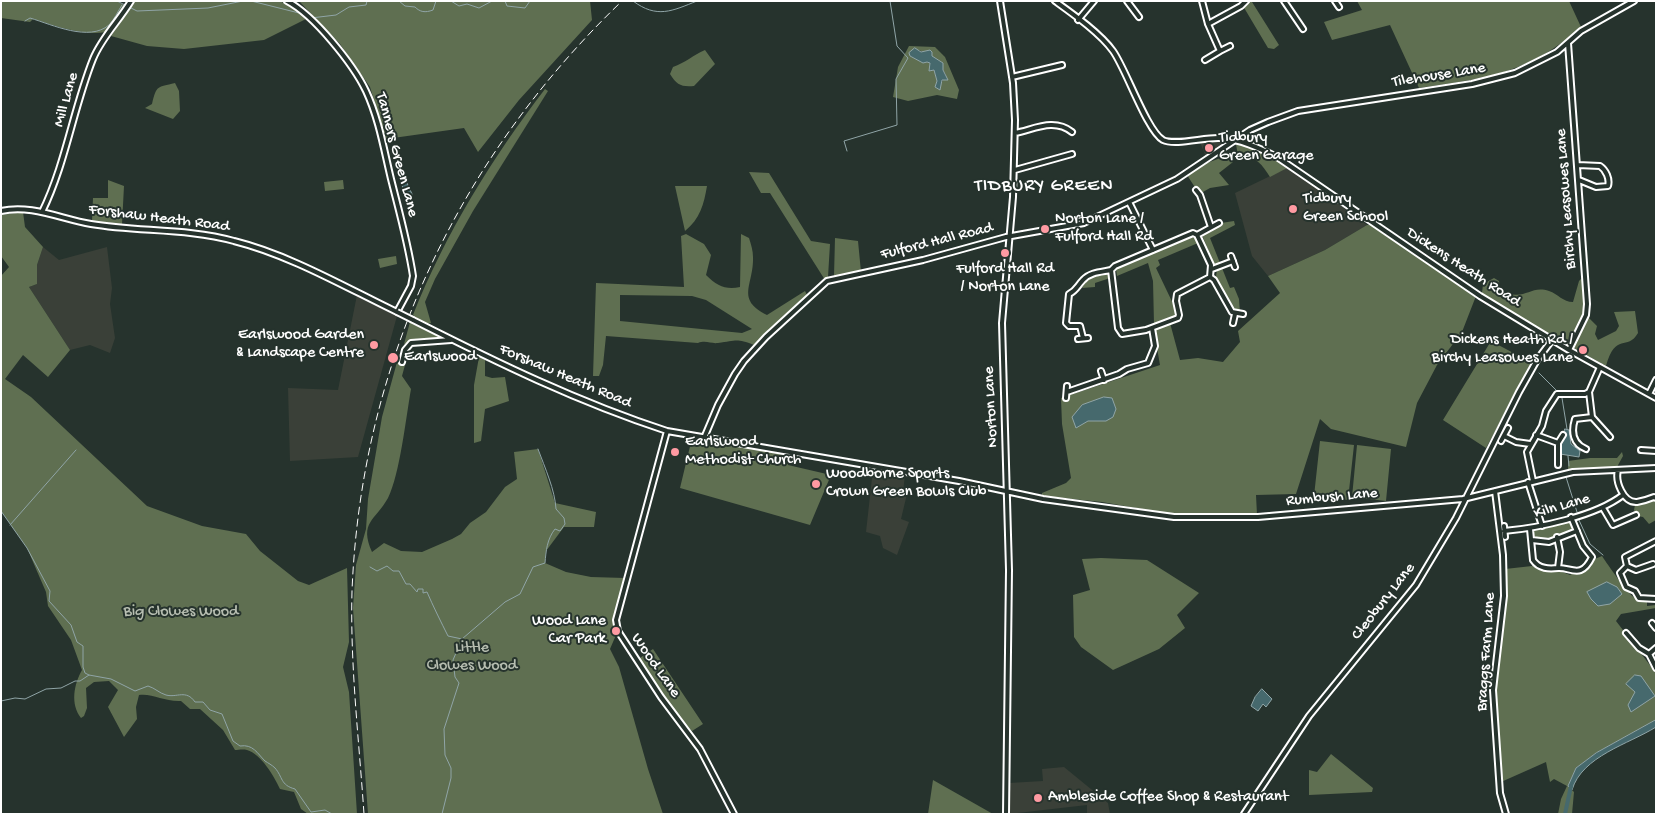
<!DOCTYPE html>
<html>
<head>
<meta charset="utf-8">
<style>
  body { margin:0 }
  #map { position:relative; width:1657px; height:815px; overflow:hidden; background:#26332d; font-family:"Gochi Hand",sans-serif }
  canvas { display:block }
  .frame { position:absolute; inset:0; border:2px solid #fff; pointer-events:none }
</style>
</head>
<body>
<div id="map">
<canvas width="1657" height="815"></canvas>
<div class="frame"></div>
</div>
<script>
const ctx = document.querySelector('canvas').getContext('2d');
ctx.lineJoin = 'round';
function fill(path, color) {
  ctx.fillStyle = color;
  ctx.fill(path, 'evenodd');
}
function strokePath(path, color, width, dash) {
  ctx.strokeStyle = color;
  ctx.lineWidth = width;
  ctx.lineCap = dash ? 'butt' : 'round';
  ctx.setLineDash(dash || []);
  ctx.stroke(path);
}
function drawText(font, color, halo, rows, align = 'center') {
  ctx.font = font + ' "Gochi Hand",sans-serif';
  ctx.lineWidth = 4;
  ctx.setLineDash([]);
  ctx.textBaseline = 'middle';
  ctx.strokeStyle = halo;
  ctx.fillStyle = color;
  for (const [text, x, y, turn = 0] of rows) {
    ctx.save();
    ctx.translate(x, y);
    ctx.rotate((+turn || 0) * Math.PI / 180);
    ctx.textAlign = isNaN(turn) ? turn : align;
    if (halo) ctx.strokeText(text, 0, 0);
    ctx.fillText(text, 0, 0);
    ctx.restore();
  }
}
const built = new Path2D(`
  M1221 141H1224L1225 144 1206 157 1200 142Z
  M1289 167 1367 225 1325 250 1268 276 1252 256 1235 193Z
  M43 247 59 260 107 247 112 288 110 304 115 338 110 353 90 345 70 350 29 287 37 284V265Z
  M357 295 397 316 358 457 290 461 288 388 338 390Z
  M873 469 905 474 903 493 907 494 901 519 909 522 897 555 883 548 880 536 866 532Z
  M1064 767 1108 803 1110 814H1087V805L1009 814V783L1043 781 1042 769Z`);
const green = new Path2D(`
  M1 1H117L125 6 106 32C82 36 56 26 33 19L30 22 1 18Z
  M134 1H280L303 14 306 19 264 40 184 49 147 46 111 36Z
  M299 1H590L592 20 519 100 478 152 464 128 386 139 370 87 340 44Z
  M1249 1 1252 2 1279 45 1274 49 1268 48 1243 6Z
  M1357 1H1569L1581 27C1528 74 1487 78 1419 88L1390 25 1332 40 1324 22 1362 10Z
  M909 46 935 47 945 57 959 90 957 99 937 95 908 101 893 97 898 67ZM919 50 943 63V70L946 75 939 87 934 69 929 68 930 63 910 56Z
  M705 50 715 64 694 86C681 87 677 85 670 74L673 67C685 63 693 55 705 50Z
  M175 83 179 91 180 111 173 119 145 108 152 104C157 84 157 88 175 83Z
  M545 89 548 91 473 211 435 279 425 302 431 323 425 324 413 315C445 234 492 158 545 89Z
  M1236 144 1251 147 1289 167 1270 177C1262 164 1254 154 1238 156Z
  M1231 154 1233 162 1219 173 1229 185 1210 188 1203 192 1196 189 1187 175 1207 163Z
  M749 172 769 173 811 241 830 244 828 277 825 280 770 193H761Z
  M108 180 124 186 122 224 92 221 93 198H108Z
  M343 180 344 189 325 191 324 182Z
  M675 186H707C704 204 700 219 685 231Z
  M23 212 25 227 43 247 37 265V284L29 287 70 350 48 377 23 355 5 379 31 397 147 506 202 526 246 534 260 551 298 581 309 585 347 568 349 642 343 667 349 692 357 814H308L301 809 294 792 280 789C274 776 261 754 247 750 243 749 238 750 235 750L223 730 200 709H190L181 701C165 702 152 693 139 695L136 707 137 719 124 737 108 707 118 690 109 681 94 682 86 688 87 708 84 716 81 718C70 704 74 684 82 670L71 640 48 606 46 592 27 548 1 511V276L9 267 1 256V215Z
  M1234 221 1235 225 1210 238 1230 288 1234 287 1239 299 1240 313 1235 312C1232 309 1232 304 1230 301 1224 291 1213 284 1217 271L1202 235 1221 223Z
  M1374 224 1476 296 1462 332 1437 365 1417 403 1406 447 1331 429 1320 419 1296 494 1256 495 1257 515H1176L1102 502 1042 496V493L1066 483 1071 478 1062 424 1061 398 1160 365 1154 331 1170 323 1180 360 1198 358 1223 362 1240 342 1238 331 1280 293 1268 276 1325 250 1367 225Z
  M686 234 704 244 711 255 706 275C717 286 726 290 740 287L741 234 749 238C751 244 753 251 753 257 754 285 735 299 767 315L805 291 807 295 754 345C736 338 736 341 718 343 711 344 706 340 698 343L606 336 603 365 599 376H593L596 283 684 287 681 236ZM620 295 692 296 706 300 752 329 742 333 620 321Z
  M1192 237 1196 238 1198 243 1158 260 1160 265 1156 268 1177 312 1176 316 1154 324 1153 281 1148 263 1117 276 1116 269Z
  M835 238 858 241 861 272 834 276Z
  M396 256 397 264 380 268 378 259Z
  M1109 272 1110 278 1095 283V287L1082 288C1086 277 1099 275 1109 272Z
  M1583 277 1585 312 1570 345 1534 326 1482 293 1483 284 1494 278 1499 281 1500 289C1524 304 1529 284 1549 291 1558 294 1563 302 1573 302L1579 281Z
  M1635 311 1638 333C1627 352 1616 331 1606 366L1574 348 1588 317 1597 326 1595 334 1598 340 1616 331 1619 326 1614 312Z
  M410 322 443 338 415 339 404 344Z
  M1491 341 1532 363 1486 448 1443 420Z
  M479 357 485 360V376L492 378 505 377 509 401 485 409 481 441 474 443V385Z
  M397 362 405 365 402 376 411 389C406 417 400 474 388 498 375 521 359 522 372 552L384 543 401 551 422 552 452 539 461 534 470 523 486 512 505 487 517 479 514 452 538 449 555 503 596 512 594 527H564L546 551 545 563 566 572 591 577 625 578 614 620 616 635 610 649 619 667 648 769 663 814H368L353 608 356 565 366 529 368 499 382 417Z
  M692 438 790 455 788 465 831 475 810 525 680 488Z
  M1320 441 1354 445 1348 500 1314 496Z
  M1357 445 1391 449 1386 501 1352 497Z
  M1622 452 1623 456 1617 467 1568 470V461L1590 458H1617Z
  M1655 499 1656 520 1649 524 1643 517 1637 516 1634 510 1635 505Z
  M1567 521 1571 523 1572 531 1555 535 1547 541 1533 537 1532 531C1541 527 1557 523 1567 521Z
  M1602 556C1608 565 1628 594 1635 598 1638 600 1644 600 1647 601V606L1656 605V608L1621 614 1616 621 1656 673V720L1596 753 1576 768 1568 786 1574 792 1572 814H1558L1561 799 1567 786 1554 779 1550 782 1546 762 1501 782 1496 689 1507 586 1505 569 1532 566 1550 571H1560L1570 575 1590 561Z
  M1101 558 1147 560 1199 593 1177 615 1185 628 1159 649 1113 670 1081 647 1074 637 1073 595 1090 590 1082 559Z
  M653 649 703 724 692 731 680 719 637 660Z
  M1331 754 1373 788 1372 792 1309 795V770L1317 772Z
  M933 780 993 814H928Z`);
const water = new Path2D(`
  M915 48 921 52 930 50 932 52V56L943 63V70L948 80H942L940 90 935 87 937 81 934 70 929 71 930 63 927 62 923 63 910 56 909 53Z
  M407 183 412 194 413 206 405 196 402 185Z
  M1104 397 1112 398 1116 409 1113 417 1106 421H1088L1076 428 1072 417 1082 405Z
  M1565 429 1569 430 1571 444 1580 451 1579 457 1560 454Z
  M1607 582 1617 587 1622 594 1610 604 1598 606 1591 599 1587 592Z
  M1635 675 1641 676 1655 696 1631 712 1628 705 1635 692 1626 684Z
  M1262 689 1272 699 1266 707 1263 704 1258 711 1251 706 1255 697Z
  M1656 720V727C1629 744 1582 756 1572 790L1568 786 1576 768 1596 753Z`);
const stream = new Path2D(`
  M117 1 137 11 208 8 243 1
  M251 1 299 13 307 18
  M399 1 405 6 415 7C420 12 425 13 433 10L436 1
  M451 1 459 6 467 4 479 8 492 1
  M505 1 507 6 525 8 530 1
  M633 1C657 19 672 11 697 1
  M311 18 336 15 349 7 366 5 367 1
  M25 21 30 18C53 25 89 42 109 25 114 20 118 11 122 5
  M847 151 844 141 897 125 896 79 908 58 897 46 890 1
  M1539 373 1558 392
  M1562 398 1567 429
  M1568 456 1569 466
  M1566 477 1577 512
  M1 511 27 548 50 591 49 601 71 625 77 642 83 646V667L85 673 89 675
  M1578 518 1590 544 1603 555
  M10 525 76 450
  M370 567 377 571 387 566 393 571H399L406 584H410L417 592 418 589H423V593L427 592C433 606 441 622 448 636L462 639
  M1 701 15 698 25 699 46 689 61 688 75 681H80L89 675 111 679 135 691 148 686C155 688 159 693 166 695 177 698 186 689 195 702H203L210 710 222 714 233 741 240 746C253 744 257 753 265 761 268 763 272 765 275 768 283 777 280 785 295 789L311 812 325 810 332 814
  M442 814 451 778V768L445 755 444 729 459 683 455 677 453 660 462 639 505 602 520 594 533 567 545 563C546 551 547 539 555 529L560 531 565 524 564 518 556 509C555 490 545 468 538 449`);
const canal = new Path2D(`
  M1565 814 1571 786`);
const minor = new Path2D(`
  M1000 1 1013 83 1015 120 1013 197 1002 323 1009 570 1006 814
  M1055 1C1073 14 1100 33 1113 51 1126 69 1147 131 1163 140 1175 146 1205 137 1220 138 1240 139 1259 148 1277 157L1480 296 1569 350 1656 398
  M1127 1 1139 17
  M1202 1 1208 24 1220 51 1230 46
  M1284 1 1303 29
  M1335 1 1339 7
  M1078 20 1094 1
  M1208 24 1241 6 1246 1
  M1568 43 1587 304 1586 315 1569 350
  M1205 60 1220 51
  M1012 77 1062 65
  M1015 133C1035 129 1054 118 1072 132
  M1578 165 1600 166C1606 170 1610 179 1608 186L1596 187 1579 180
  M1015 170 1072 154
  M1196 190 1200 195 1211 227
  M1129 202 1153 250
  M1 211C31 204 61 219 91 224 138 232 187 228 234 241 290 255 345 287 397 312L411 286 413 276C408 243 399 211 391 179 384 150 379 119 366 91 353 64 314 15 287 1
  M42 212C66 163 73 109 93 59 102 37 119 21 131 1
  M1193 233 1197 235 1211 265 1210 277 1177 294 1176 301 1179 315 1178 318 1146 330 1122 334 1118 328 1111 270 1115 266Z
  M1197 235 1219 223
  M1231 256 1235 267
  M1212 269 1233 261
  M1210 277 1214 280 1232 312 1243 314
  M413 320C496 362 578 402 667 431L959 481 1043 499 1174 517H1258L1463 499 1573 472 1656 468
  M1233 323 1235 314
  M1083 338 1080 326H1069L1066 323 1069 294C1077 290 1077 286 1083 280 1090 272 1102 272 1111 270
  M1078 339 1088 338
  M402 362 405 350 411 343 451 340
  M1101 371 1104 380
  M1067 392 1119 374 1127 369 1148 363 1155 346 1152 328
  M1589 392 1592 417
  M1649 394 1656 380
  M1066 398 1067 386
  M667 431 616 620 618 631 661 697 700 749 734 814
  M1536 435 1558 443 1563 435
  M1504 436 1516 442 1530 444
  M704 438 718 405 735 374 744 361 766 337 827 281 923 260 1006 237 1084 223 1177 179 1250 130 1268 122 1298 111 1472 84 1515 73 1557 52 1581 31 1634 1
  M1501 441 1508 428
  M1558 443V465
  M1586 449C1573 444 1571 432 1575 419L1592 417 1610 437
  M1641 450 1656 451
  M1618 470C1615 481 1623 503 1637 502 1643 501 1649 499 1654 497L1656 498
  M1533 481 1527 452 1542 426 1546 411 1557 394H1585L1589 392 1600 367
  M1528 482 1542 526
  M1495 491 1503 555 1504 596 1493 690 1500 793 1506 814
  M1603 508 1613 525 1636 515
  M1504 526 1505 537
  M1530 529 1533 560C1539 569 1549 569 1558 568 1571 567 1581 580 1592 557L1583 546 1571 517
  M1504 531C1539 528 1596 516 1623 495
  M1557 537 1560 552 1558 568
  M1532 540 1549 542 1577 531
  M1656 541 1625 557 1627 566 1620 573 1626 587 1635 591 1639 598 1656 599
  M1627 566 1636 570 1653 564
  M1652 623 1656 628
  M1626 633 1639 648 1649 654
  M1656 648 1649 654 1656 668
  M1244 814 1309 716 1416 585 1456 518 1519 392 1537 360 1552 340`);
const rail = new Path2D(`
  M364 814C359 740 350 665 352 591 361 364 458 158 622 1`);
const minorBridge = new Path2D(`
  M397 312 413 320`);
const markers = [
  [1209,148,5,"#ff9aa2"],
  [1293,209,5,"#ff9aa2"],
  [1045,229,5,"#ff9aa2"],
  [1005,253,5,"#ff9aa2"],
  [374,345,5,"#ff9aa2"],
  [1583,350,5,"#ff9aa2"],
  [393,358,6,"#ff9aa2"],
  [675,452,5,"#ff9aa2"],
  [816,484,5,"#ff9aa2"],
  [616,631,5,"#ff9aa2"],
  [1038,798,5,"#ff9aa2"]
];
const streetNames = [
  ["Tilehouse Lane",1439,76,-9],
  ["Mill Lane",67,100,-74],
  ["Tanners Green Lane",396,155,75],
  ["Birchy Leasowes Lane",1567,199,-94],
  ["Forshaw Heath Road",159,219,7],
  ["Fulford Hall Road",937,242,-14],
  ["Dickens Heath Road",1463,268,33],
  ["Forshaw Heath Road",565,377,23],
  ["Norton Lane",992,407,-93],
  ["Rumbush Lane",1332,498,-5],
  ["Kiln Lane",1562,507,-16],
  ["Cleobury Lane",1384,602,-52],
  ["Braggs Farm Lane",1487,652,-86],
  ["Wood Lane",655,666,55]
];
const poiNames = [
  ["Tidbury",1219,139],
  ["Green Garage",1219,157],
  ["Tidbury",1303,200],
  ["Green School",1303,218],
  ["Norton Lane /",1055,220],
  ["Fulford Hall Rd",1055,238],
  ["Fulford Hall Rd",1005,270,"center"],
  ["/ Norton Lane",1005,288,"center"],
  ["Earlswood Garden",364,336,"right"],
  ["& Landscape Centre",364,354,"right"],
  ["Dickens Heath Rd /",1573,341,"right"],
  ["Birchy Leasowes Lane",1573,359,"right"],
  ["Earlswood",404,358],
  ["Earlswood",685,443],
  ["Methodist Church",685,461],
  ["Woodborne Sports",826,475],
  ["Crown Green Bowls Club",826,493],
  ["Wood Lane",606,622,"right"],
  ["Car Park",606,640,"right"],
  ["Ambleside Coffee Shop & Restaurant",1048,798]
];
const parkNames = [
  ["Big Clowes Wood",181,613],
  ["Little",472,649],
  ["Clowes Wood",472,667]
];
const quarterNames = [
  ["TIDBURY GREEN",1044,187]
];
fill(built, '#3a4038');
fill(green, '#5f6f51');
fill(water, '#46696d');
strokePath(water, '#90a5a7', 1);
strokePath(stream, '#90a5a7', 1);
strokePath(canal, '#46696d', 4);
strokePath(minor, '#fff', 8);
strokePath(minor, '#26332d', 4);
strokePath(rail, '#fff', 1, [8, 4]);
strokePath(minorBridge, '#fff', 8, []);
strokePath(minorBridge, '#26332d', 4);
for (const [x, y, r, color] of markers) {
  const dot = new Path2D();
  dot.arc(x, y, r, 0, 2 * Math.PI);
  ctx.fillStyle = color;
  ctx.fill(dot);
  strokePath(dot, '#26332d', 2);
}
drawText('16px', '#fff', '#26332d', streetNames);
drawText('16px', '#fff', '#26332d', poiNames, 'left');
drawText('16px', '#b7beb1', '#26332d', parkNames);
ctx.letterSpacing = '1px';
drawText('19px', '#fff', '#26332d', quarterNames);
ctx.letterSpacing = '0px';
</script>
</body>
</html>
